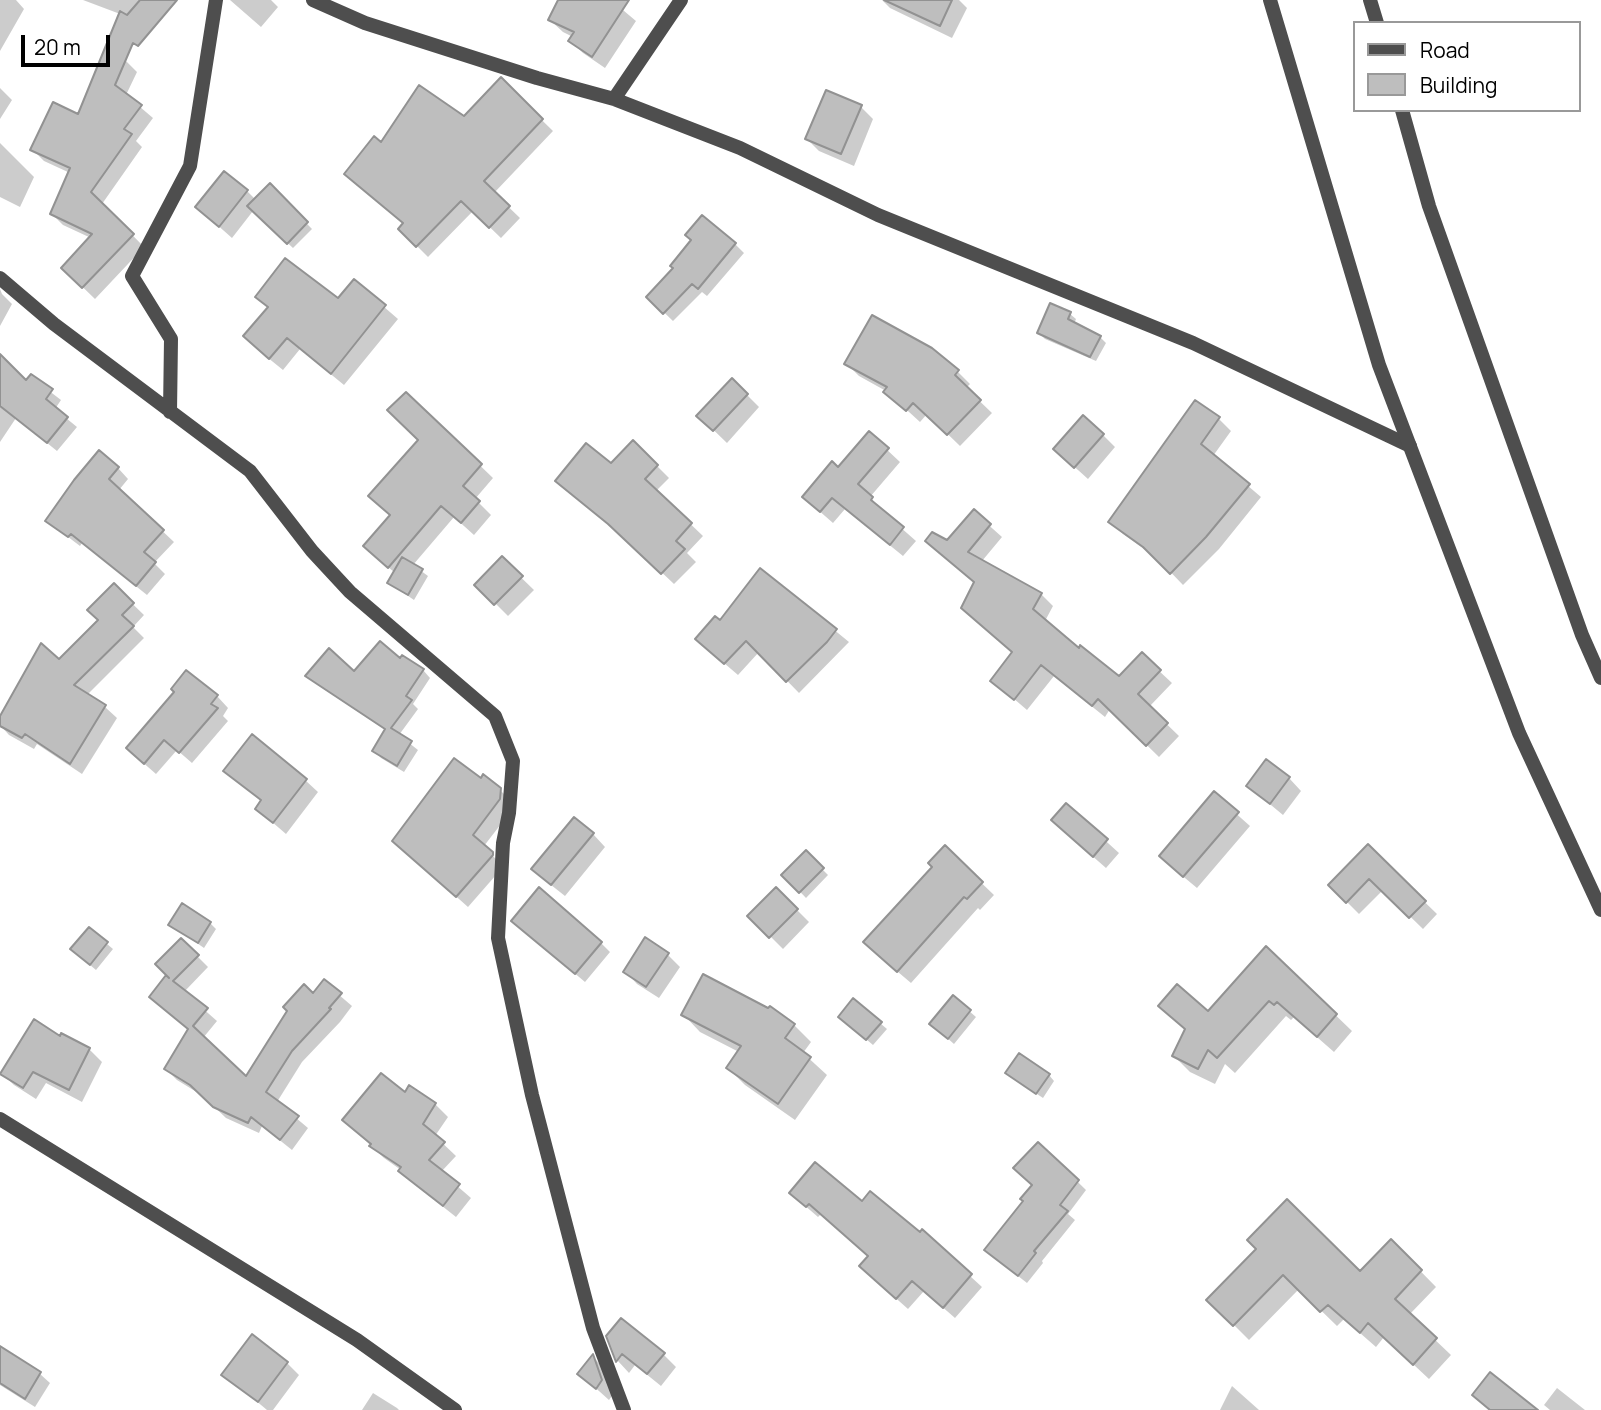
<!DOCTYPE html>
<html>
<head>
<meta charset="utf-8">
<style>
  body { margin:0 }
  #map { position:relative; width:1601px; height:1410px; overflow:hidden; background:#fff; font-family:Manrope,sans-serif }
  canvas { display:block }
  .legend { position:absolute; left:1353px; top:21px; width:228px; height:91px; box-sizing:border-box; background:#fff; border:2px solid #999; margin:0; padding:9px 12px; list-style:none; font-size:21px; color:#000 }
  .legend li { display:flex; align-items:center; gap:14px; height:35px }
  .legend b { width:35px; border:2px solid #999 }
  .scale { position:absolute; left:21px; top:35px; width:89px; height:32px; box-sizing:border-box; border:4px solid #000; border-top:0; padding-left:9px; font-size:21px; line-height:24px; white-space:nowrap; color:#000; -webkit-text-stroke:5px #fff; paint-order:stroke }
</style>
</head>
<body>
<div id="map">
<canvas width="1601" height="1410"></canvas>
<ul class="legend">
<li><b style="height:9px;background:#4e4e4e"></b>Road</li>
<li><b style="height:19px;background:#bebebe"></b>Building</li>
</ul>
<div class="scale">20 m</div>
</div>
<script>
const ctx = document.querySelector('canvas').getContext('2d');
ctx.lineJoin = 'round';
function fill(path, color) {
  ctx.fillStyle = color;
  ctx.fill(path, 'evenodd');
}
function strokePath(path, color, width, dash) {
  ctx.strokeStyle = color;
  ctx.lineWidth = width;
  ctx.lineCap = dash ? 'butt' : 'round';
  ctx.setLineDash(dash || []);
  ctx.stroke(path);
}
const shadow = new Path2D(`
  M0 0H16L24 9 0 51Z
  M83 0H148L136 20Z
  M230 0H271L278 7 261 27Z
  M560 0H611L636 21 605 68 583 53 571 41 573 37 563 32 550 20Z
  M882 0H959L967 8 952 38 890 8Z
  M125 60 137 72 126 95 153 118 136 141 142 147 102 204 144 247 95 299 63 268 91 238 63 225 52 214 70 173 44 161 32 149 79 116Z
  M501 80 553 131 494 193 520 218 501 238 473 211 428 257 400 229 405 224 381 144 464 118Z
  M0 88 12 100 0 119Z
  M861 107 873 119 854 166 819 151 807 139Z
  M0 143 34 177 20 207 0 197Z
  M270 186 312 229 293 248 253 211 232 238 197 207 247 191 256 200Z
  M735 244 744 253 707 296 702 292 673 321 648 297Z
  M354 281 398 319 344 385 300 349 283 370 257 349 269 308 258 297 339 301Z
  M0 289 2 294 12 304 0 326Z
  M1070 314 1076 319 1074 324 1100 337 1106 343 1096 361 1045 339 1039 333Z
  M0 356 27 383 31 377 61 400 55 409 77 427 57 451 16 418 0 442Z
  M847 364 957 371 970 384 966 388 992 413 960 446 927 414 920 422 886 391 859 376Z
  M732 380 759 407 727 443 699 416Z
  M406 394 493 478 475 499 491 515 474 535 454 517 413 565 428 576 414 600 389 583 395 573 378 558 420 440Z
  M1218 418 1231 431 1213 456 1261 497 1219 549 1183 585 1158 559 1123 534 1111 522Z
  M869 433 900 462 870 497 883 512 916 541 903 556 845 509 833 523 817 509 839 469Z
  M1103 435 1115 447 1088 479 1068 461Z
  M633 442 669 478 656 491 703 536 687 553 696 562 674 584 622 535 558 481 611 465Z
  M118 468 128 479 119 490 174 542 154 563 165 574 147 595 82 543 80 546 47 521Z
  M974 512 1002 537 982 561 1041 594 1053 606 1045 621 1079 650 1119 679 1142 655 1172 683 1149 707 1179 736 1159 757 1110 709 1105 717 1054 676 1027 710 992 680 1014 653 976 584 927 541 948 542Z
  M502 559 534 590 508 616 477 585Z
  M761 570 849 642 799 693 759 652 738 675 710 651 720 623Z
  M114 586 144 615 133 627 144 638 87 695 105 707 117 718 82 774 37 744 34 749 9 735 0 725V720L100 620Z
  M400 661 423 670 430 678 413 704 418 709 399 735 418 750 404 772 381 758 374 750 387 731 315 683 308 676 354 674Z
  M217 696 228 708 223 716 228 721 192 763 177 750 156 774 140 760Z
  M226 771 305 780 318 792 286 834 257 809 262 802Z
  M1289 778 1301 791 1283 815 1248 786Z
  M481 780 500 790 512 802 511 811 484 846 503 867 468 907 406 852Z
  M1214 794 1250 826 1197 888 1173 868Z
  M1066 805 1119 853 1106 868 1066 833Z
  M593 834 605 847 565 896 546 881Z
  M1368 847 1437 914 1423 929 1383 890 1359 914 1330 885Z
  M945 848 994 895 980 910 978 908 911 983 878 955Z
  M806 853 828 875 806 898 784 875Z
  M776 889 809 922 783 949 750 916Z
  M210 923 216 929 204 948 171 925Z
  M89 929 113 949 96 970 78 955Z
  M523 930 601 943 610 952 585 982Z
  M181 940 208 967 184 992 217 1021 203 1038 247 1079 324 982 352 1006 340 1022 302 1062 277 1102 308 1128 292 1150 262 1126 259 1133 226 1118 203 1096 177 1080 166 1069 190 1030 173 983 175 981 158 964Z
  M1266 948 1352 1031 1334 1052 1294 1017 1291 1020 1286 1016 1235 1073 1225 1064 1215 1084 1190 1072 1174 1056 1186 1030 1177 1022 1208 1013Z
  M668 955 680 967 659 998 637 984 625 971Z
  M953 997 976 1017 954 1044 937 1029Z
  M853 1000 887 1029 873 1045 846 1022Z
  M683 1014 794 1025 811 1042 803 1053 827 1075 795 1120 745 1085 728 1068 739 1052 700 1032Z
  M61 1038 89 1049 102 1062 82 1102 46 1083 36 1099 14 1085 1 1073Z
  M1049 1075 1054 1081 1043 1098 1013 1078Z
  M410 1088 435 1104 448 1117 435 1136 456 1156 441 1172 471 1198 456 1217 413 1183 401 1170 384 1158 344 1120 405 1095Z
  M1039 1144 1086 1190 1068 1214 1075 1220 1042 1261 1043 1263 1027 1283 995 1258 1034 1185Z
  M863 1203 920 1234 922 1232 982 1287 955 1318 924 1291 908 1309 872 1277 870 1257 821 1214 818 1217 803 1204Z
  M1391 1241 1436 1287 1409 1315 1451 1355 1429 1379 1384 1337 1376 1347 1344 1319 1337 1326 1299 1289 1249 1340 1209 1300 1258 1249 1360 1273Z
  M608 1337 663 1354 676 1367 661 1386 635 1365 629 1373 618 1361Z
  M0 1349 40 1374 50 1383 35 1407 0 1385Z
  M593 1357 605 1369 614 1393 609 1400 580 1374Z
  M287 1363 299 1375 273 1410H267L224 1374Z
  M1232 1386 1259 1410H1220Z
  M1557 1388 1585 1410H1550L1544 1405Z
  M373 1393 397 1408 399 1410H362Z`);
const building = new Path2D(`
  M140 0H177L138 46 133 43 115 85 142 105 124 129 132 134 91 192 134 234 82 288 61 268 92 234 50 214 70 168 30 150 53 102 78 114 120 11 127 15Z
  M558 0H629L592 57 568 41 574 32 548 20Z
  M884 0H952L940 26Z
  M501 77 543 119 484 181 510 206 489 228 461 201 416 247 398 229 403 223 344 174 374 136 381 142 419 85 464 116Z
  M826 90 862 105 841 154 805 139Z
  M224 171 248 190 219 227 195 207Z
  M270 183 308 222 287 244 247 206Z
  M702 215 736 243 698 289 692 284 663 314 646 297 673 268 670 266 691 240 685 235Z
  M285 258 338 298 354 279 386 305 331 374 287 338 269 359 243 336 268 307 255 297Z
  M1050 303 1071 312 1068 319 1101 336 1090 357 1037 333Z
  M872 315 932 348 959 370 955 375 981 400 947 435 913 403 906 411 883 392 887 387 844 364Z
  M0 354 26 380 31 374 53 389 46 399 68 417 47 443 0 406Z
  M732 378 748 394 713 431 696 416Z
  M406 392 482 464 463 486 480 501 461 523 441 506 388 568 363 546 390 515 368 496 418 440 387 410Z
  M1195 400 1220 417 1201 444 1250 484 1206 537 1170 574 1143 547 1108 522Z
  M1083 415 1104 434 1074 468 1053 449Z
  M869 431 889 448 858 484 873 497 871 500 904 527 890 545 832 498 820 512 802 497 832 461 838 467Z
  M633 440 658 465 645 479 692 523 676 541 685 549 661 574 608 524 555 481 586 443 611 463Z
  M99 450 119 467 109 479 164 530 144 552 156 562 136 586 71 534 68 537 45 521 74 480Z
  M974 509 991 524 968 552 1042 593 1033 609 1079 648 1080 645 1119 676 1142 652 1161 670 1138 694 1168 723 1146 746 1098 699 1092 706 1041 665 1014 700 990 681 1012 652 961 608 974 582 925 541 932 532 947 540Z
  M502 556 523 576 494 605 474 585Z
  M402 557 423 569 408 595 387 583Z
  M760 568 837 629 827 642 786 682 746 641 724 664 695 639 715 616 720 620Z
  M114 583 134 603 122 615 134 626 74 685 106 705 70 764 25 734 22 738 0 726V716L41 643 59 659 98 620 87 610Z
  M380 641 400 658 402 655 424 669 406 696 412 700 391 728 412 741 397 766 372 751 385 729 305 676 329 648 354 671Z
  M186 670 218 695 211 704 218 708 179 753 164 740 144 764 126 748 174 692 171 689Z
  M252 734 307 779 273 823 255 809 261 800 223 771Z
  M454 758 481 778 483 774 501 788 500 799 473 835 493 852V855L456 897 392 841Z
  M1266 759 1290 777 1270 804 1246 786Z
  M1214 791 1239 812 1183 877 1159 856Z
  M1066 803 1108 839 1093 857 1051 820Z
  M574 817 594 833 551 885 531 869Z
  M1368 844 1426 901 1409 918 1369 879 1346 903 1328 885Z
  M945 845 983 882 967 899 964 897 897 972 863 942 932 867 928 863Z
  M806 850 824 868 799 893 781 875Z
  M539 887 602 942 575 974 511 921Z
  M776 887 798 909 769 938 747 916Z
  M182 903 211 922 198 943 168 925Z
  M89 927 108 942 90 965 70 949Z
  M645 937 669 953 646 987 623 972Z
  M181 938 199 955 173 981 208 1008 193 1026 246 1076 287 1011 283 1007 304 984 313 993 324 979 342 993 329 1008 331 1009 292 1051 266 1092 299 1116 280 1140 251 1117 248 1123 213 1107 190 1085 164 1069 188 1029 149 997 166 975 169 978 155 964Z
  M1266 946 1337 1014 1317 1037 1277 1002 1274 1005 1269 1001 1217 1058 1208 1050 1198 1069 1172 1056 1185 1029 1158 1006 1177 984 1208 1011Z
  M703 974 768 1008 770 1006 795 1024 785 1038 811 1057 778 1104 726 1068 741 1046 681 1015Z
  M953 995 971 1010 948 1039 929 1024Z
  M853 998 882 1022 866 1040 838 1017Z
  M34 1019 60 1036 61 1033 90 1048 69 1090 33 1072 23 1088 0 1074Z
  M1019 1053 1050 1074 1036 1094 1005 1073Z
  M381 1073 405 1092 409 1085 436 1103 423 1124 445 1142 429 1160 460 1184 443 1206 398 1171 401 1167 369 1146 371 1144 342 1120Z
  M1038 1142 1079 1180 1060 1205 1068 1211 1034 1251 1036 1253 1018 1276 984 1250 1023 1201 1020 1199 1032 1185 1013 1168Z
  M815 1162 862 1201 870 1191 920 1232 922 1229 972 1274 943 1308 912 1281 896 1299 859 1266 868 1256 809 1204 806 1207 789 1193Z
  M1287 1199 1360 1271 1391 1239 1422 1270 1395 1299 1437 1338 1413 1365 1368 1323 1360 1333 1328 1305 1320 1312 1283 1275 1233 1326 1206 1300 1256 1249 1247 1240Z
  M621 1318 665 1353 647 1374 622 1354 616 1362 606 1336Z
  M252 1334 288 1362 258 1402 221 1375Z
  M0 1346 41 1372 25 1399 0 1383Z
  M593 1354 602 1380 596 1389 577 1374Z
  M1490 1372 1538 1410H1490L1472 1395Z`);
const minor = new Path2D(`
  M313 0 365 23 537 78 614 99 740 148 878 215 1193 343 1410 446
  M614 99 681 0
  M0 278 54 324 250 471 312 551 350 592 495 716 513 761 509 813 503 843 498 938 532 1095 593 1328 624 1410
  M170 412 171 339 132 276 190 166 216 0
  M0 1119 357 1340 455 1410`);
const tertiary = new Path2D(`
  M1270 0 1379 365 1519 733 1601 910
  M1370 0 1377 23
  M1402 110 1429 206 1582 635 1601 678`);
fill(shadow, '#0003');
fill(building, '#bebebe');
strokePath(building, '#929292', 2);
strokePath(minor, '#4e4e4e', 14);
strokePath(tertiary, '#4e4e4e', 14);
</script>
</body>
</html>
